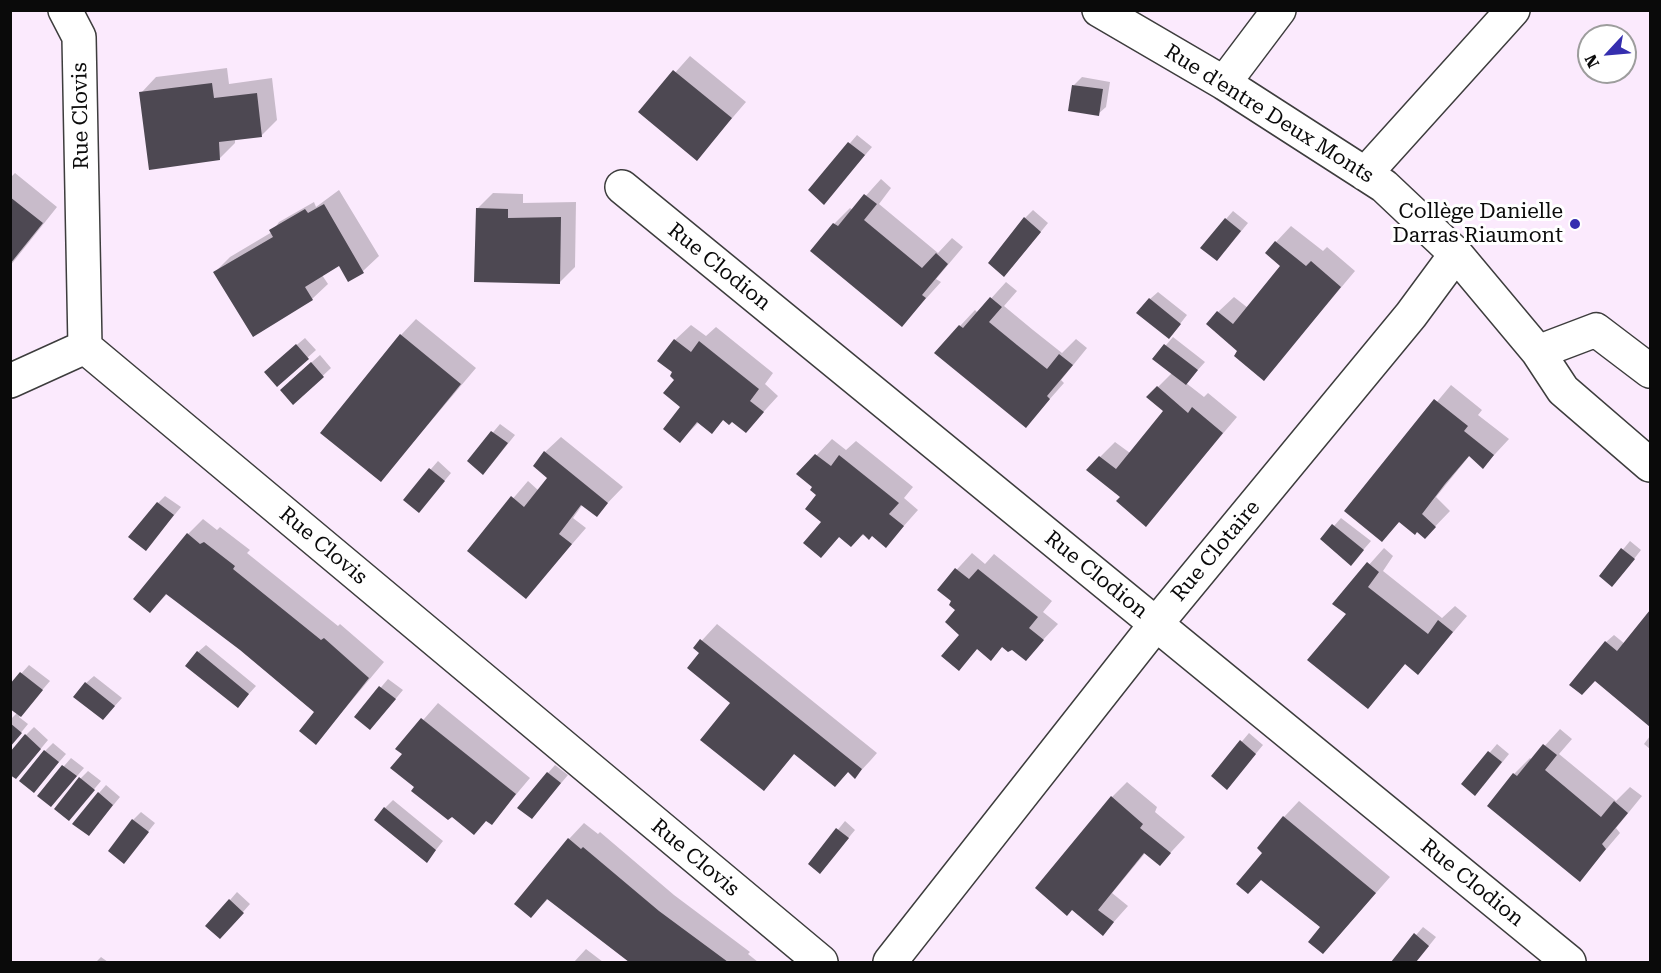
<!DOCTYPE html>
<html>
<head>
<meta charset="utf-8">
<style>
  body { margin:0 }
  #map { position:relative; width:1661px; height:973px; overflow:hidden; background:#fbeafd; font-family:"Roboto Serif",serif }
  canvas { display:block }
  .frame { position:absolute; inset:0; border:12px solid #0a0a0a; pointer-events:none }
  .north { position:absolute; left:1577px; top:24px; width:60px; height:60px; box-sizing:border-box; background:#fff; border:2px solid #9d9d9d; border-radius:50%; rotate:244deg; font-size:16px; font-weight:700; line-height:24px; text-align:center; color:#0a0a0a }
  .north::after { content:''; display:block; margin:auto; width:21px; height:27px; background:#352eaf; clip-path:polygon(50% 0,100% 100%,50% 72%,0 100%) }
</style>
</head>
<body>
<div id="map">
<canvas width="1661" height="973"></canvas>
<div class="frame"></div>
<div class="north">N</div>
</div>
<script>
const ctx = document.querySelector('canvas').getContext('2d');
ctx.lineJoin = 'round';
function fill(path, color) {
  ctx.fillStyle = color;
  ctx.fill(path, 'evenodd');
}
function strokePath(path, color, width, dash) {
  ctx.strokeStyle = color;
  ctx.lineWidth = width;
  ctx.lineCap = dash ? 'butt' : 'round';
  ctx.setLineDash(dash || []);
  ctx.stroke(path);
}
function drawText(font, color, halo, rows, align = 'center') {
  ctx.font = font + ' "Roboto Serif",serif';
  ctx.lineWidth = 6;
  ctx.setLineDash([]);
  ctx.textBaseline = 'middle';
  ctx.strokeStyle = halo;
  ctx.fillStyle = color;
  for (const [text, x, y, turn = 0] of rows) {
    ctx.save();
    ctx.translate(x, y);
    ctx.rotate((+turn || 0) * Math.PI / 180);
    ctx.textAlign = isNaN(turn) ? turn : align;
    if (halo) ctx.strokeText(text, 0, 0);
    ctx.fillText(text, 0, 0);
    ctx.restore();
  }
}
const shadow = new Path2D(`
  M690 56 746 102 697 159 640 112Z
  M227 68 229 84 272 78 277 120 261 136 235 139V143L220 158 141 93 156 77Z
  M1082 77 1110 82 1106 107 1098 114 1074 85Z
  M857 135 872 147 824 203 810 190Z
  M15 173 57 207 10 266V178Z
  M881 179 891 188 879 204 938 253 952 238 963 247 936 279 941 282 902 325 812 251 834 224 850 208 853 210Z
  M339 190 379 256 363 271 349 280 339 264 322 275 328 284 312 299 215 272 230 257 272 232 279 222 314 202 316 207Z
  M493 193 523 194V203L576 202 575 267 559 283 477 209Z
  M1033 210 1048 223 1012 267 1025 218Z
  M1233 211 1248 223 1225 251 1226 219Z
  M1291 226 1323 251 1327 247 1355 271 1264 379 1239 350 1218 312 1234 297 1248 308 1282 265 1276 242Z
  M1006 282 1017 291 1004 306 1033 330 1062 353 1076 339 1087 348 1061 380 1064 383 1026 426 960 326 975 310 978 313Z
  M1158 292 1187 315 1176 329 1150 299Z
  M416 319 476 368 381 480 401 335Z
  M691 325 706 336 716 327 773 373 765 384 778 396 746 431 732 420 724 419 711 432 699 422 680 441 682 407 674 372 675 340Z
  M1173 337 1205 362 1186 383 1204 397 1208 393 1237 417 1146 524 1122 497 1100 457 1115 442 1130 453 1165 410 1148 397 1172 373 1154 359Z
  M305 338 316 350 277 385 274 364Z
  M320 355 331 368 294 403 289 382Z
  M1451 385 1482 410 1478 415 1509 439 1483 467 1470 455 1436 497 1450 511 1425 537 1400 521 1382 540 1346 511Z
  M500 424 515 435 490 466 469 461Z
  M561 437 623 487 596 515 583 504 573 518 586 528 526 597 469 550 528 481 539 491 549 478 545 452Z
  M832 439 846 450 856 441 913 487 904 498 918 510 886 546 872 535 840 536 821 556 823 522 818 494 814 487 799 474Z
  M438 461 451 473 426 503 405 499Z
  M165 496 181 507 146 549 158 503Z
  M1341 518 1371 541 1358 556 1334 526Z
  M203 519 217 530 220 527 250 550 247 553 338 626 340 624 384 662 316 743V712L240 648 168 593 150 611 188 534Z
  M1630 541 1641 550 1619 578 1601 576Z
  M1384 548 1393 556 1383 571 1442 618 1455 606 1467 616 1432 657 1406 663 1368 707 1347 614 1334 604Z
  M972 553 985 564 994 554 1052 601 1043 612 1058 624 1025 659 1012 648 1003 646 991 659 978 648 959 669 961 635 957 609 952 600 939 589Z
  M1650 612V725L1596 680 1606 642 1614 635 1625 644Z
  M717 624 877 753 870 761 855 777 849 771 835 785 795 753 764 789 732 703 701 653 695 648Z
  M206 645 256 686 238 706 198 652Z
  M29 665 50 681 19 717 28 724 10 746V720L18 712 12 708 10 711V686Z
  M94 676 122 698 111 710 86 683Z
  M388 679 403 690 377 721 356 717Z
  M438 703 530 778 492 823 487 820 452 815 416 787 404 754 398 749Z
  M34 727 48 740 24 769 26 735Z
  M1560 729 1572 739 1559 754 1616 801 1630 787 1642 796 1616 828 1620 833 1580 880 1514 774 1530 758 1532 760Z
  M1249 733 1263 745 1234 780 1213 776Z
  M1650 736V749L1644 744Z
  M53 743 66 754 34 791 45 751Z
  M1497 744 1509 754 1483 786 1463 784Z
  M71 758 84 768 59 797 39 795Z
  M555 765 568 775 539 809 548 773Z
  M88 771 101 781 69 819 81 778Z
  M1127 782 1157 807 1155 812 1185 837 1160 864 1146 852 1112 893 1128 906 1103 934 1072 908 1112 797Z
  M106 785 120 797 96 826 99 793Z
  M393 800 443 841 427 861 385 808Z
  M1299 801 1390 877 1338 936 1322 927 1264 853 1284 817Z
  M141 812 155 823 124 862 133 820Z
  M845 821 855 830 827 864H810Z
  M584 823 598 834 600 832 674 895 750 952 748 954 758 962H631L548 899 531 916 569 839Z
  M237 892 250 904 227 930 230 900Z
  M1423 927 1436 937 1416 962H1393Z
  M586 949 603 962H574Z
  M101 957 108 962H96Z`);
const building = new Path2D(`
  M673 70 732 118 697 161 638 112Z
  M212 83 214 98 257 93 262 137 219 142 220 160 149 170 139 92Z
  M1072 85 1103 89 1099 116 1068 111Z
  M848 142 865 155 824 205 808 190Z
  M864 194 877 204 864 220 922 268 936 253 948 264 922 295 926 298 902 327 810 251 833 223 838 226Z
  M10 197 43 223 10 264Z
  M324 204 364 273 348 282 339 266 305 287 313 300 253 337 213 272 273 237 269 230 305 209 308 213Z
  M476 208 508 209V218L561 217 560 284 474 282Z
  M1024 217 1041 232 1004 277 988 263Z
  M1225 218 1241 231 1217 261 1200 248Z
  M1275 241 1306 266 1311 261 1341 287 1264 381 1234 356 1237 351 1206 324 1217 311 1233 324 1280 266 1265 253Z
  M990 297 1002 307 989 322 1017 345 1047 369 1059 354 1073 365 1047 396 1050 399 1026 428 934 353 959 325 963 328Z
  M1149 298 1181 324 1169 339 1136 313Z
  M400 334 461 384 381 482 320 433Z
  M674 339 691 352 699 341 759 389 750 401 764 412 746 433 732 422 729 425 723 420 712 434 697 422 680 443 663 429 680 407 663 393 674 380 670 376 672 372 657 361Z
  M296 344 309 359 277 387 264 372Z
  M1164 344 1198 370 1186 385 1152 359Z
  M311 362 324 377 293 405 280 390Z
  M1157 386 1188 413 1192 407 1223 433 1146 527 1116 501 1120 497 1086 470 1099 456 1116 469 1163 411 1146 397Z
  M1434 399 1468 426 1464 431 1494 455 1483 469 1469 456 1445 484 1422 514 1436 527 1425 539 1417 532 1415 535 1399 522 1382 542 1344 511Z
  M491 431 508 443 483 475 467 461Z
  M544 451 608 503 597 517 581 505 559 534 572 544 526 599 467 551 511 496 524 507 547 478 533 466Z
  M815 454 831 466 839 455 899 503 889 514 904 526 886 548 872 536 869 540 863 534 851 547 839 537 821 558 803 543 821 522 805 509 816 495 810 490 812 487 796 474Z
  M429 468 445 481 419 513 403 500Z
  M157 502 174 515 146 551 128 537Z
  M1332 524 1364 550 1351 566 1320 539Z
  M187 533 200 544 204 542 235 566 233 569 321 640 324 638 369 678 316 745 299 731 314 712 240 650 166 594 150 613 133 599Z
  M1621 548 1635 559 1612 587 1599 576Z
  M1367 562 1379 572 1368 587 1428 634 1438 620 1453 632 1418 675 1405 664 1368 709 1307 660 1346 614 1332 604Z
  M955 568 969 579 978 569 1038 617 1029 628 1044 640 1026 661 1012 650 1008 652 1002 647 991 661 977 649 959 671 941 656 959 635 945 622 955 610 949 605 951 601 937 590Z
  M1650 610V727L1595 681 1582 695 1569 685 1605 641 1617 651Z
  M700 639 862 769 855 779 848 772 835 787 794 754 764 791 700 740 730 703 687 668 699 653 693 648Z
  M197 651 249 694 238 708 185 666Z
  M20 672 43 690 21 717 10 709V684Z
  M85 682 115 706 103 720 73 697Z
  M379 686 396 699 370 730 354 717Z
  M421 718 516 794 492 825 486 821 474 835 452 817 448 820 411 791 414 787 390 768 402 754 395 749Z
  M10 723 22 733 10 747Z
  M25 734 41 749 16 779 10 775V752Z
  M1240 740 1256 754 1227 790 1211 776Z
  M1543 744 1557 755 1545 770 1601 817 1614 801 1628 813 1602 844 1606 849 1580 882 1487 806 1513 773 1517 776Z
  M44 750 59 762 34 793 19 781Z
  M1488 751 1502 762 1475 796 1461 784Z
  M62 765 77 776 51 807 37 796Z
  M547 772 561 783 532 819 517 808Z
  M79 777 95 790 69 821 54 809Z
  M98 792 113 805 89 836 72 824Z
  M1111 796 1143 824 1140 828 1171 853 1160 866 1144 853 1098 910 1114 922 1103 936 1072 910 1067 916 1035 888Z
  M384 807 436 850 427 863 374 820Z
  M1283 816 1376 893 1323 954 1308 942 1320 927 1261 880 1248 894 1236 884 1262 853 1257 848Z
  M132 819 149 832 124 864 108 851Z
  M836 828 849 838 820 874 808 864Z
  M568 838 581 849 583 847 659 911 728 962H629L547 899 531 918 514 904Z
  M229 899 244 913 220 939 205 926Z
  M1414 933 1429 946 1416 962H1391Z`);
const minor = new Path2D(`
  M65 10 79 37 85 347 821 962
  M1099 10 1224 83 1384 186 1456 254 1538 352 1563 390 1650 465
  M1224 83 1279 10
  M1365 174 1513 10
  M622 187 1569 962
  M1538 352 1596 330 1650 371
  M10 381 85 347
  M890 962 1156 624 1411 315 1456 254`);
const markers = [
  [1575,224,6,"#352eaf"]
];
const streetNames = [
  ["Rue d'entre Deux Monts",1269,114,32],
  ["Rue Clovis",81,116,-91],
  ["Rue Clodion",719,267,39],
  ["Rue Clovis",323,546,40],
  ["Rue Clotaire",1216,551,-50],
  ["Rue Clodion",1096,575,39],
  ["Rue Clovis",695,858,40],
  ["Rue Clodion",1472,883,39]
];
const poiNames = [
  ["Collège Danielle",1563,212],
  ["Darras Riaumont",1563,236]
];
fill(shadow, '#0003');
fill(building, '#4d4852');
strokePath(minor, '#3d3d3d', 36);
strokePath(minor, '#fff', 33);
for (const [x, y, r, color] of markers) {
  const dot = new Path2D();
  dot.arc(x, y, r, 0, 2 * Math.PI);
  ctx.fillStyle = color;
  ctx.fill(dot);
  strokePath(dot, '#fff', 2);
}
drawText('21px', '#0a0a0a', '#fff', streetNames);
drawText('21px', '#0a0a0a', '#fff', poiNames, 'right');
</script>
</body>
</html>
